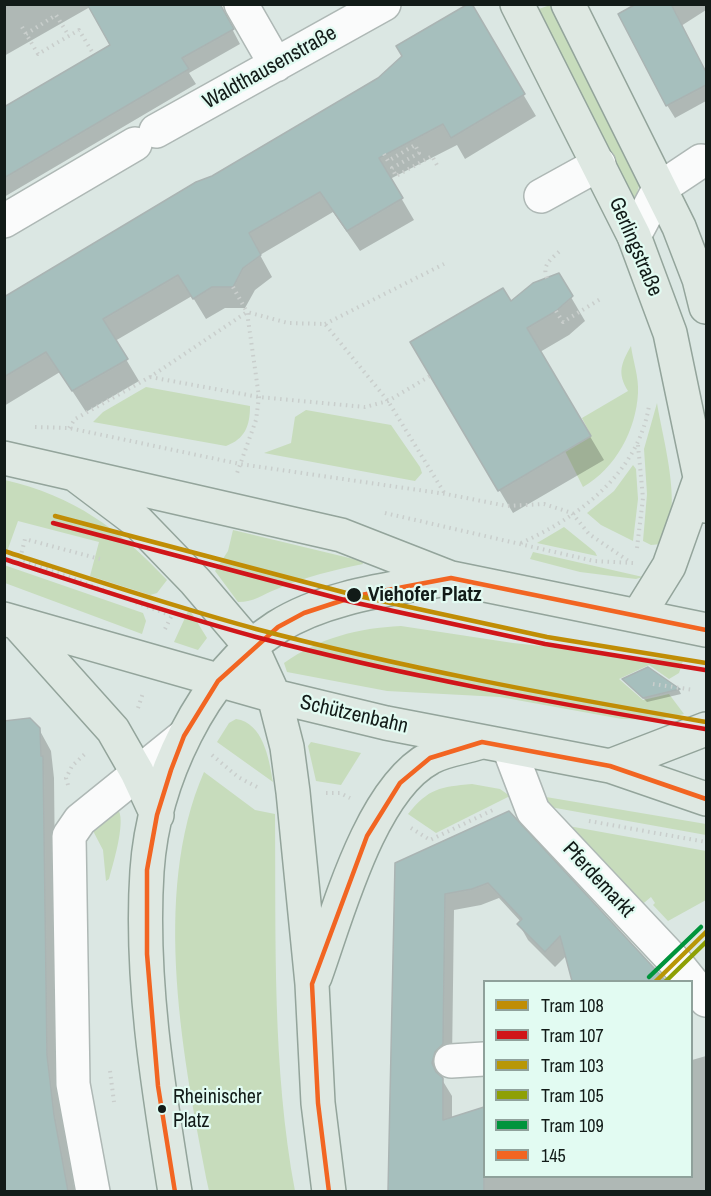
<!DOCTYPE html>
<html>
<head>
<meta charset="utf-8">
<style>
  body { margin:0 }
  #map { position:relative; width:711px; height:1196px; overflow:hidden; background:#dbe7e3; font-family:"Archivo Narrow",sans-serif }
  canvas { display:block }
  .frame { position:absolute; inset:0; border:6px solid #121b18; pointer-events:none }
  .legend { position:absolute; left:483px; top:980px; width:210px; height:198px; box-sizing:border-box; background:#e2fbf2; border:2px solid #8fa19b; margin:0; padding:8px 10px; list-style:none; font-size:18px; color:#121b18 }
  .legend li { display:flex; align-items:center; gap:12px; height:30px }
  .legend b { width:30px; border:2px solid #8fa19b }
</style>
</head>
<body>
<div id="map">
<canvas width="711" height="1196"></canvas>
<div class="frame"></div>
<ul class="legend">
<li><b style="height:8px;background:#c08d05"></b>Tram 108</li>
<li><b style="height:8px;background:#d01519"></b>Tram 107</li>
<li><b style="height:8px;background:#b89707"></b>Tram 103</li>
<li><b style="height:8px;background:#8ea006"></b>Tram 105</li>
<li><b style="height:8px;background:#00943c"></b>Tram 109</li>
<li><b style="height:8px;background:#f26522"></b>145</li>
</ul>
</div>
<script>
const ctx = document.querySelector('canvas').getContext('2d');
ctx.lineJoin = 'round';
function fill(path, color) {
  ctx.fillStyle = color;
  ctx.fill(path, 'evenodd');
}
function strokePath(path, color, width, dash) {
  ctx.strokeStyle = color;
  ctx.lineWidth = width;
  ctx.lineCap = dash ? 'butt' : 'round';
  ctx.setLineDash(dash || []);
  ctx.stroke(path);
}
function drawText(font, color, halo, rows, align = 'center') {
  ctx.font = font + ' "Archivo Narrow",sans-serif';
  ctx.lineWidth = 4.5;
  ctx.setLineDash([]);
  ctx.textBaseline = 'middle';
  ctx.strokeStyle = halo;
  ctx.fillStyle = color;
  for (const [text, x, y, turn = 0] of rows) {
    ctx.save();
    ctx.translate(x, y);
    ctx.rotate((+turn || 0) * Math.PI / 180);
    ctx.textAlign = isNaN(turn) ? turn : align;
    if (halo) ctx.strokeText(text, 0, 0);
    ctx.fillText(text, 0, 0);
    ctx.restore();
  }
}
const green = new Path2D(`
  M550 5 639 186 635 200 539 9Z
  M631 346C633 361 639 377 638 393 636 430 616 468 583 487L565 451 591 436 582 418 628 391C617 373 621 364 631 346Z
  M146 387 250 406C250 426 245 439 226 446L93 422 103 412Z
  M657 403C663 441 685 512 661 544L651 545 643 541 647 494 644 449Z
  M306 410 391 425 420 467 422 473 415 481 264 453 291 443 295 417Z
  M633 465 636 469 638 499 633 541 601 525 587 513 614 491Z
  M5 480C74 496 119 529 167 580L157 593 150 595 90 576 99 542 18 521 5 557Z
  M564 527 595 552 597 556 537 543Z
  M233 530 362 561 363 564C334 570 304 577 277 589 261 595 255 602 238 602L215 571 228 551Z
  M533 552 643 577 636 579 580 572 530 559Z
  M4 565 143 613 146 621 142 634 5 583Z
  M189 609 207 638 198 650 174 642Z
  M401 626 513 643 683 661 679 673 669 679 649 665 619 679 643 700 669 694 684 714 657 720 622 719 500 697 387 691 287 672 284 663C319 638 358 628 401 626Z
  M236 719C263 723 269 758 273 782L217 742 229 723Z
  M311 742 361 753 341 785 316 781 308 746Z
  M204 772 255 810 275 814C276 940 272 1067 295 1191H209C184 1064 150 895 204 772Z
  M472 784 500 789 510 796 436 833 408 814C429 788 440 787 472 784Z
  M546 797 706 824V835L550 807 544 801Z
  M114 811H119C125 825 113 864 109 879L106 881 103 850 91 827Z
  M563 825 706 851V900L668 921 653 905 655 903 651 897 639 907Z`);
const shadow = new Path2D(`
  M4 4H219L240 44 189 73 196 84 4 197V108L112 46 90 7 4 56Z
  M639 4H706V10L681 26 706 74V101L675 118 667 105Z
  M470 5 536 116 465 159 457 145 390 179 414 220 360 251 333 212 260 255 272 277 255 290 245 308H225L206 319 192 296 115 341 139 381 86 412 60 372 4 406V298L378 79Z
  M558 275 585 321 569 335 540 352 604 460 513 513 412 343 511 304Z
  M648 669 679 690 681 694 647 702 625 680Z
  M4 722 39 729 51 751 54 778 57 1053 62 1112 75 1192H4Z
  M508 813 664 982H573L567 955 555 967 528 940 519 924 521 922 499 898 481 905 454 910 452 1061 443 1069 441 1078 452 1096V1119L484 1108V1176H692V1060L706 1056V1192H390L396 864Z`);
const building = new Path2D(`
  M87 4H220L234 29 182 58 189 69 4 178V107L110 45Z
  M468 4H472L525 94 451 138 443 124 379 158 403 198 347 231 320 192 249 233 261 255 243 268 233 287H212L193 299 178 275 103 319 128 359 72 391 46 352 4 377V297L196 182 212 176 378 78 402 56 396 46Z
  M636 4H671L706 72V85L666 106 618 14Z
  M559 273 573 296 556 311 527 328 591 436 498 491 410 342 503 288 511 301 533 283Z
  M648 667 680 689 643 698 622 679Z
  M30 718 40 728 41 756H43L47 1055 54 1115 68 1191H4V721Z
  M509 811 666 981H572L560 936 545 952 517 924 522 919 488 883 472 889 445 894 443 1044 435 1052 432 1063 436 1072 443 1078V1120L484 1107V1191H388L395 863Z`);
const path = new Path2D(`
  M22 27 38 54 79 30 94 55
  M26 34 56 15 69 36
  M384 154 388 161 415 145 419 153 392 168 396 176 432 156 438 167
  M547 278C541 264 553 258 562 249
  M233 287 247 312 259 397 256 420 236 476
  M556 311 563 322 602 298
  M325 324 444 264
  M150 377 259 397 365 407 388 401 430 376
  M35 427 69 428 240 464 446 494 507 506 544 504 572 513 589 534 630 562
  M69 428 75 419 150 377 247 312 288 323 325 324 388 401 445 494
  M385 513 594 561 633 563
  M521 543C579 517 638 473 649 406
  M637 548 643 498 638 445
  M100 559 25 539 20 559 170 615
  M165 629 175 609
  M653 684 694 690
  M138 708 143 693
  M212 755 238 777 257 787
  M68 785 66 778 72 766 87 752
  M326 793H340L350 798
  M589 821 706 842
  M411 828 430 840 495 809
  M110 1071 114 1102`);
const minor = new Path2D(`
  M241 4 276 65
  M156 131 384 4
  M541 196 599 164
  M4 221 135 144
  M634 236 659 189 701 161
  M509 748 533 811 677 964 706 1000
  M451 1061 484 1059
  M93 1192 73 1084 69 836 80 820 184 736`);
const major = new Path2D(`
  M517 4 634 236 670 333 706 506
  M568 4 679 227 699 279 706 307
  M4 458 341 535 451 578 706 630
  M77 476 138 522 195 581 252 648 274 696 287 747 293 792 312 984 318 1103 329 1192
  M638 616 669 566 701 476
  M4 619 274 696 386 723 610 766 706 799
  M18 624 113 730 137 772 157 815
  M610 766 706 729
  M315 977C337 916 370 790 430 758 443 750 463 748 478 743
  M175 1192C158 1087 140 978 147 871 153 782 201 676 277 627 328 595 394 589 451 578`);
const bus1 = new Path2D(`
  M175 1192 158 1086 147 954V870L157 815 171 770 184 736 218 681 278 627 304 613 356 596 451 578 706 630
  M329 1192 318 1103 312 984 367 836 400 783 430 758 482 742 610 766 706 799`);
const tram1 = new Path2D(`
  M55 516 354 595 547 637 706 663
  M4 551C88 578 171 606 256 629 404 668 555 696 706 722`);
const tram2 = new Path2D(`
  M53 523 352 602 545 644 705 670
  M4 559C88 586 171 614 256 637 404 676 554 703 705 729`);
const tram3 = new Path2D(`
  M655 982 706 932`);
const tram4 = new Path2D(`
  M665 982 706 942`);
const tram5 = new Path2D(`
  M649 977 701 927`);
const markers = [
  [354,595,8,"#121b18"],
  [162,1109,5,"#121b18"]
];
const busNames = [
  ["Rheinischer",173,1098],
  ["Platz",173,1122]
];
const streetNames = [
  ["Waldthausenstraße",270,68,-29],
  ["Gerlingstraße",635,247,67],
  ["Schützenbahn",354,715,13],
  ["Pferdemarkt",598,880,47]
];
const stopNames = [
  ["Viehofer Platz",368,595]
];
fill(green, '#c7dcbc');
fill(shadow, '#0003');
fill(building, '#a6bfbd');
strokePath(building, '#aab4b3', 1.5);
strokePath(minor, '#aeb8b5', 36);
strokePath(major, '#93a49b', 36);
strokePath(path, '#c9cecc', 4, [1.5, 4.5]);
strokePath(minor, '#fafbfb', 33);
strokePath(major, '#dee8e2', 33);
strokePath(bus1, '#f26522', 4.5);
strokePath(tram1, '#c08d05', 4.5);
strokePath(tram2, '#d01519', 4.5);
strokePath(tram3, '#b89707', 4.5);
strokePath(tram4, '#8ea006', 4.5);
strokePath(tram5, '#00943c', 4.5);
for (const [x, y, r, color] of markers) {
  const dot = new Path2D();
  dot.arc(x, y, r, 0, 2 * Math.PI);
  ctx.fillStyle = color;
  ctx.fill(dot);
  strokePath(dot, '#e2fbf2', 2);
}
drawText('20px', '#121b18', '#e2fbf2', busNames, 'left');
drawText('21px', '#121b18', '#e2fbf2', streetNames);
drawText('bold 21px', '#121b18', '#e2fbf2', stopNames, 'left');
</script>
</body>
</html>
